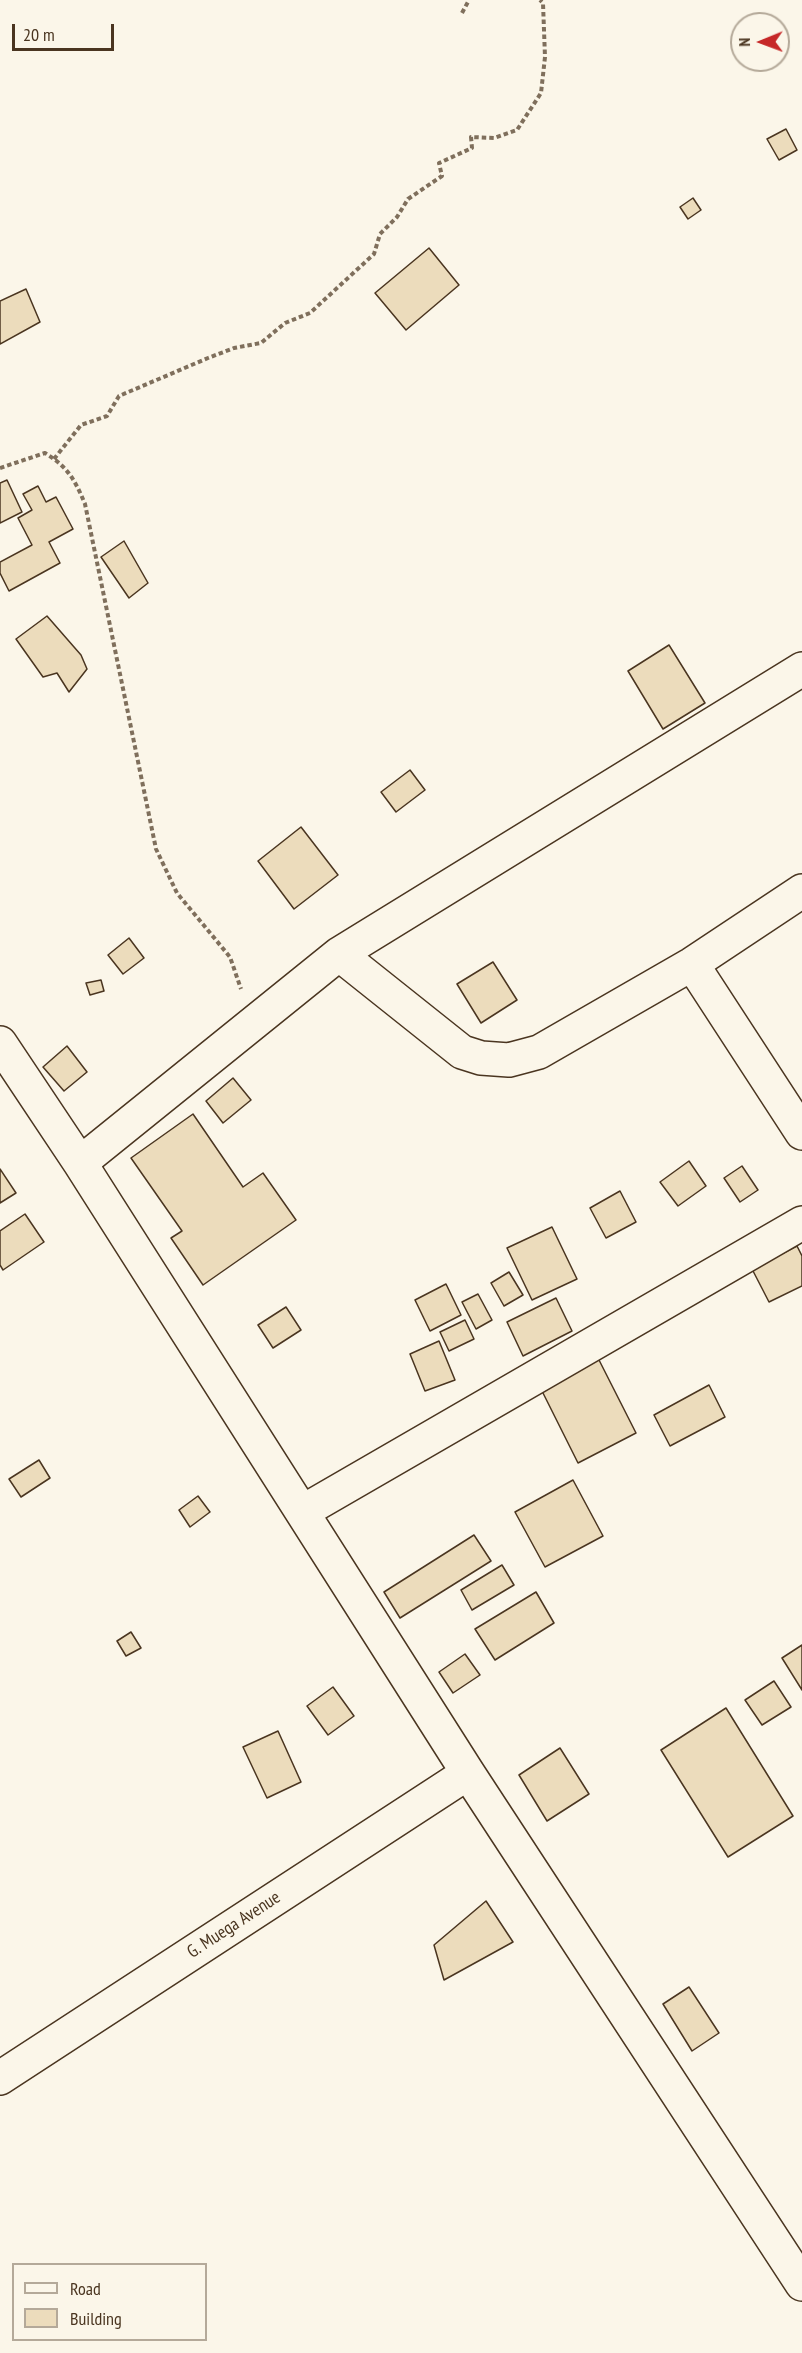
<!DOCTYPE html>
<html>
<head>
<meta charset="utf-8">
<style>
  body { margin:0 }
  #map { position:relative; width:802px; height:2353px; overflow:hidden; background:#fbf6e9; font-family:"PT Sans Narrow",sans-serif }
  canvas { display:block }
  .legend { position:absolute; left:12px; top:2263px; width:195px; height:78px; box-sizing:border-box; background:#fbf6e9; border:2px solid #b4a999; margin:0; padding:8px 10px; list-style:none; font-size:18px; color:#4a3520 }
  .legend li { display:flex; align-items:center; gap:12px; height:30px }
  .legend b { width:30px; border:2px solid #b4a999 }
  .north { position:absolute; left:730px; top:12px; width:60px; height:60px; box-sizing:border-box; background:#fbf6e9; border:2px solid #b4a999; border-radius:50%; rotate:269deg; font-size:16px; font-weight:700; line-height:24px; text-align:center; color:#4a3520 }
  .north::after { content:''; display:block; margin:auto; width:21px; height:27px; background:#c62828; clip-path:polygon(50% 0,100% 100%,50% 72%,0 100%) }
  .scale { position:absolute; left:12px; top:24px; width:102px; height:27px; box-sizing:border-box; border:3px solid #4a3520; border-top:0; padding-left:8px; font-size:18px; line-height:21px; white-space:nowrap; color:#4a3520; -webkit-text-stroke:4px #fbf6e9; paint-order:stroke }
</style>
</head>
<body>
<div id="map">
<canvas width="802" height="2353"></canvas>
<ul class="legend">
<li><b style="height:8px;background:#fbf6e9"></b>Road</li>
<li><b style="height:16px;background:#ecdcbc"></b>Building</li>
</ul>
<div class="north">N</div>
<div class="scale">20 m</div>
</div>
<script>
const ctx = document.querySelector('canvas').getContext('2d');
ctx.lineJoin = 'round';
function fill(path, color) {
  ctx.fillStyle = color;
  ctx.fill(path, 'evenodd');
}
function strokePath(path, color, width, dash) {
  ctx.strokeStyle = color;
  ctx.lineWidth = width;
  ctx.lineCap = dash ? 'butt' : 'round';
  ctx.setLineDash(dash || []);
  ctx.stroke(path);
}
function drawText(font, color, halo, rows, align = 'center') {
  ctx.font = font + ' "PT Sans Narrow",sans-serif';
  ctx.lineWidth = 4.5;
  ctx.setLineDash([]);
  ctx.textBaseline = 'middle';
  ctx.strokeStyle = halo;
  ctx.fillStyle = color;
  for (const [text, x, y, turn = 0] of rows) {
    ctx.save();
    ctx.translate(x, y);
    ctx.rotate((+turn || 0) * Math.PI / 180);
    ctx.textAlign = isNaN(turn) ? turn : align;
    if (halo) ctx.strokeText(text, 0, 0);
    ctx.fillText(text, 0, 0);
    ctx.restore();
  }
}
const building = new Path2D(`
  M786 129 797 150 779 160 767 139Z
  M693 198 701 210 688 219 680 207Z
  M429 248 459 285 406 330 375 293Z
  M26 289 40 322 0 344V301Z
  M7 480 22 512 0 523V483Z
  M38 486 46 502 56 497 73 529 49 542 60 563 9 591 0 573V562L32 545 18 518 32 510 23 494Z
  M124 541 148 583 129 598 101 557Z
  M47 616 81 655 87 669 69 692 57 673 43 677 16 639Z
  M669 645 705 703 663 729 628 671Z
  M410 770 425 790 396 812 381 792Z
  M301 827 338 875 294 909 258 861Z
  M129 938 144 958 123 974 108 955Z
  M493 962 517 1000 481 1023 457 984Z
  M101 980 104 991 90 995 86 983Z
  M67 1046 87 1072 64 1091 43 1067Z
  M233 1078 251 1100 223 1123 206 1101Z
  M193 1114 243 1187 263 1173 296 1220 203 1285 171 1238 182 1231 131 1158Z
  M689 1161 706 1186 678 1206 660 1182Z
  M742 1166 758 1190 740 1202 724 1178Z
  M0 1169 16 1193 0 1203Z
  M620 1191 636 1222 606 1238 590 1208Z
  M25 1214 44 1242 3 1270 0 1265V1231Z
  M552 1227 577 1279 532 1300 507 1248Z
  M797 1246 802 1256V1286L769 1302 752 1269Z
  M509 1272 523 1295 504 1306 491 1283Z
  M446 1284 461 1315 430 1331 415 1300Z
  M478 1294 492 1320 476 1329 462 1302Z
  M556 1298 572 1331 523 1356 507 1322Z
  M286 1307 301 1330 273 1348 258 1325Z
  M465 1320 474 1339 449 1351 440 1332Z
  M439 1341 455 1380 425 1391 410 1354Z
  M598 1358 636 1433 578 1463 540 1387Z
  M709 1385 725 1417 670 1446 654 1415Z
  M39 1460 50 1478 21 1497 9 1479Z
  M573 1480 603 1536 545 1567 515 1512Z
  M198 1496 210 1512 190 1527 179 1510Z
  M474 1535 491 1561 400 1618 384 1592Z
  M502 1565 514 1585 472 1610 461 1590Z
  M536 1592 554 1623 495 1660 475 1629Z
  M131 1632 141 1648 126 1656 117 1641Z
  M802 1645V1690L782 1658Z
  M465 1654 480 1675 453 1693 439 1672Z
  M774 1681 791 1707 762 1725 745 1700Z
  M333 1687 354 1716 328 1735 307 1706Z
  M726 1708 793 1816 728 1857 661 1750Z
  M278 1731 301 1782 267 1798 243 1747Z
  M560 1748 589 1794 547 1821 519 1775Z
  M486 1901 513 1942 444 1980 434 1945Z
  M689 1987 719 2033 692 2051 663 2004Z`);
const path = new Path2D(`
  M462 13 469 0
  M54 459 81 425 107 416 119 396 208 358 234 348 261 343 285 323 310 313 374 254 380 234 397 217 408 199 442 176 439 163 472 148 471 137 494 138 517 130 541 93 545 57 543 3 540 0
  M0 468 45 453C68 467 75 480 85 504L156 849 177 893 230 957 241 989`);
const minor = new Path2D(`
  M339 954 802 669
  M692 964 802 1133
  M0 1043 80 1163 468 1773 802 2284
  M80 1163 339 954 462 1052 481 1058 509 1060 539 1052 692 964 802 891
  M302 1512 802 1223
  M0 2078 468 1773`);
const streetNames = [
  ["G. Muega Avenue",234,1925,-33]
];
fill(building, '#ecdcbc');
strokePath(building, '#4a3520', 1.5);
strokePath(minor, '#4a3520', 36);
strokePath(path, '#7f6f5c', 4, [4.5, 3]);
strokePath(minor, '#fbf6e9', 33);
drawText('18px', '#4a3520', '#fbf6e9', streetNames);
</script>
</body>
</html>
